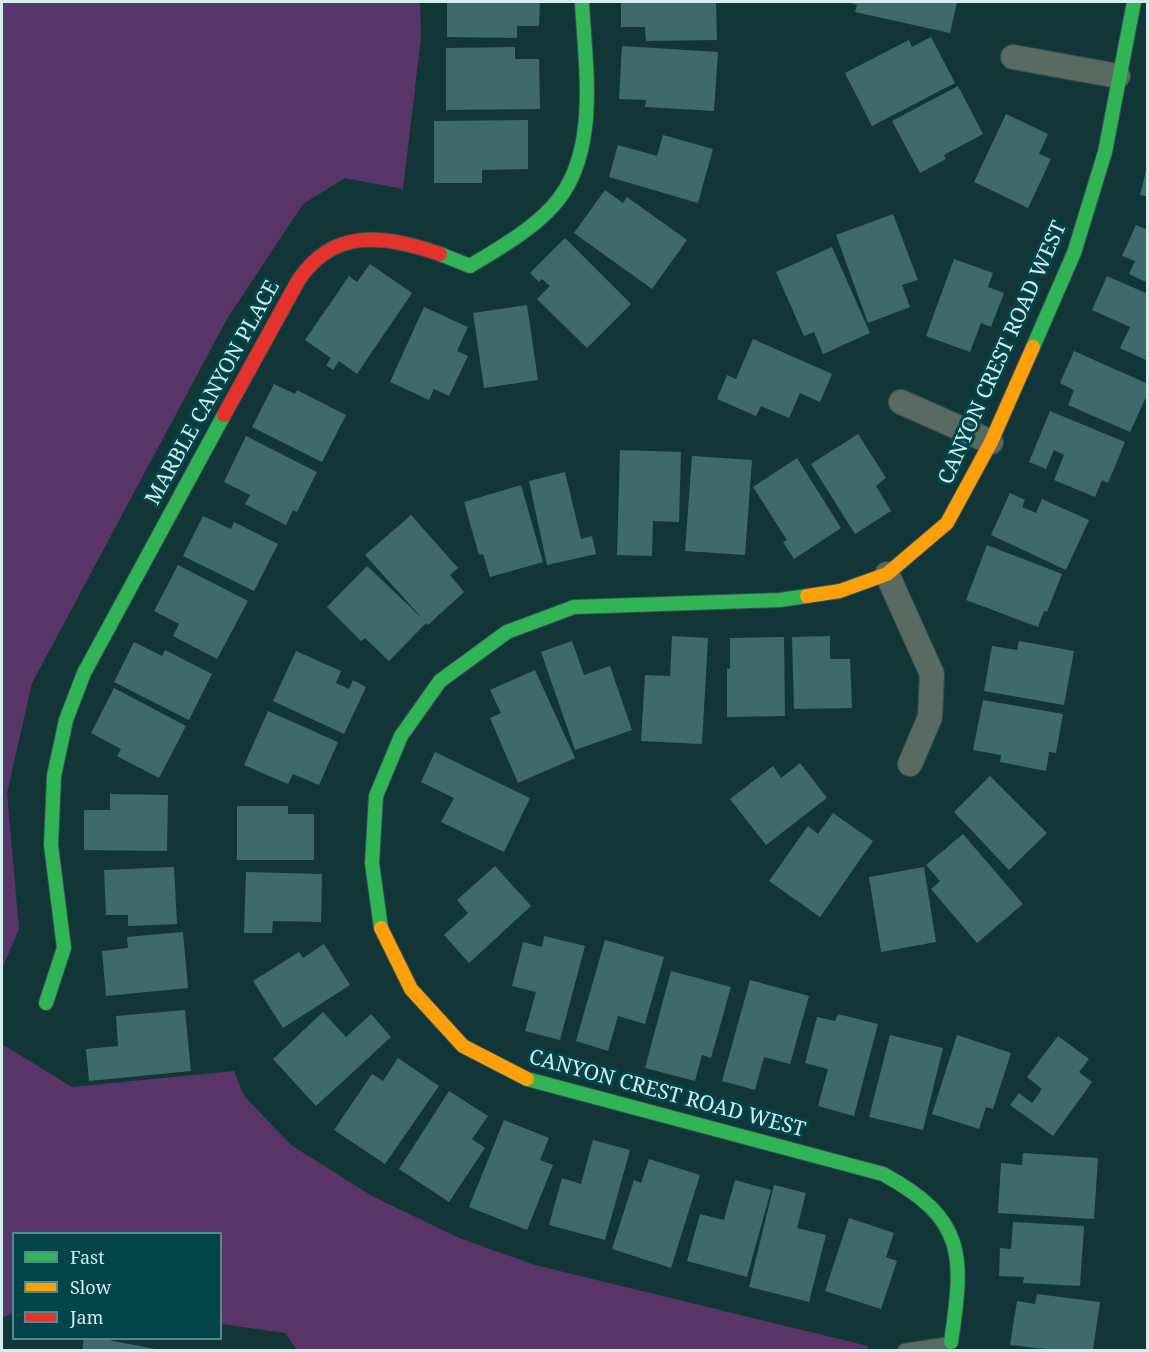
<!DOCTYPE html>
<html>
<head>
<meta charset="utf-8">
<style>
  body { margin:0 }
  #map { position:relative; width:1149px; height:1352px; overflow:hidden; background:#123638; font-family:"Noto Serif",serif }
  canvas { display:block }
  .frame { position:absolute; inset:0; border:3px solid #d2eeef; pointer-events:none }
  .legend { position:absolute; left:12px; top:1232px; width:210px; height:108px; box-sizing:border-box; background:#024548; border:2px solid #55898b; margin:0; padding:8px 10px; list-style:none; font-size:18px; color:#d2eeef }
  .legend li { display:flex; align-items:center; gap:12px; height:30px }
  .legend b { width:30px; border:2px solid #55898b }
</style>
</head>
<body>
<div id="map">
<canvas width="1149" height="1352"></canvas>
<div class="frame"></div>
<ul class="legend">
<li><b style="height:8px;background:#30b455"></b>Fast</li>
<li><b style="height:8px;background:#ff9f0a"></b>Slow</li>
<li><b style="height:8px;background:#e5322d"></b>Jam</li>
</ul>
</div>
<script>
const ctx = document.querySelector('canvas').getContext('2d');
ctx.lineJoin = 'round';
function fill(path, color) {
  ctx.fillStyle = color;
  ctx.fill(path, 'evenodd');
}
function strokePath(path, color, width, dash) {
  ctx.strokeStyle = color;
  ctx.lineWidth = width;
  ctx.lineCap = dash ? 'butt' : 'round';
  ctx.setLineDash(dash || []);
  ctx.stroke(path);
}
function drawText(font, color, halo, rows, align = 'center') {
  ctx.font = font + ' "Noto Serif",serif';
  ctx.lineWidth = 6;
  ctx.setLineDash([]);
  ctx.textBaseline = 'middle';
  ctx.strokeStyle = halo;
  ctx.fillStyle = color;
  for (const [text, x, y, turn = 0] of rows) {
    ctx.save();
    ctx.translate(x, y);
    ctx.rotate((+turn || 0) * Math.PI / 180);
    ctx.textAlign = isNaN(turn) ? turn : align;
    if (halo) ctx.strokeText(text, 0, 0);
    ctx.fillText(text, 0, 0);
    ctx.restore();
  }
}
const green = new Path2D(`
  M2 2H420L421 38 403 189 345 178 303 204 228 317 32 683 7 793 19 929 2 969Z
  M2 1044 72 1087 234 1071 244 1096 291 1145 372 1196 459 1238 535 1265 868 1346 867 1350H297L285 1333 221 1324 220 1234H14L13 1313 2 1318Z`);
const building = new Path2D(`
  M447 2H540L539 26H517V38L447 37Z
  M621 2H716L717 40 646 41 645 27H621Z
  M847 2H957L950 33 855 12 857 5Z
  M931 37 955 83 872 126 845 73 909 40 912 47Z
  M622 46 718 52 714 111 645 107 646 100 619 99Z
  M515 47V59H539L540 109 446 110V48Z
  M958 86 983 134 944 155 946 159 920 173 892 121Z
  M1006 114 1048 134 1039 154 1051 159 1028 208 974 182Z
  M528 120V169L482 170V183H434V121Z
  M663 135 713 149 698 203 609 177 618 145 657 156Z
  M1148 163V197L1140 195Z
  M605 190 623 203 627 197 687 240 652 289 574 233Z
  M893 214 918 280 902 285 910 307 868 323 836 235Z
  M1136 225 1148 230V283L1129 274 1135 261 1122 256Z
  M565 238 631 304 587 348 537 299 550 286 542 279 539 282 530 273Z
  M832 247 870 333 823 354 814 332 804 336 776 272Z
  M954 259 993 273 988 287 1004 293 991 327 981 323 970 352 926 336Z
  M370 264 412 293 357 374 339 361 333 370 326 365 331 358 305 340 349 276 357 282Z
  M1107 276 1148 294V361L1120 348 1130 327 1092 310Z
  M527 305 538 380 484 388 473 313Z
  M424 307 468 327 457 351 468 356 449 396 434 389 429 400 390 382Z
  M753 339 832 374 820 402 800 393 789 418 761 406 756 416 717 399 727 375 736 379Z
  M1074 351 1148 384V393L1130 432 1068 405 1074 390 1060 383Z
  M274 384 295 394 297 390 346 415 322 462 252 427Z
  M1050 411 1125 442 1108 483 1102 480 1095 497 1054 480 1064 455 1054 450 1046 469 1029 462Z
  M858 434 886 478 876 486 891 511 855 534 811 464Z
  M246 436 317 472 297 512 293 510 286 525 245 504 250 495 224 482Z
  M620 450 681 452 679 522 653 521 652 556 617 555Z
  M692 456 752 460 745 555 685 551Z
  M797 458 841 528 794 559 783 542 787 540 753 487Z
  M565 472 581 539 592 536 596 554 547 565 529 481Z
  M521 485 543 562 490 577 483 554 479 555 464 502Z
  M1010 493 1025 500 1022 507 1036 513 1042 499 1089 520 1066 570 991 535Z
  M411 515 458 568 450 575 464 592 428 625 426 623 389 661 365 638 361 641 327 607 367 566 423 619 365 555Z
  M203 516 231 529 234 522 278 544 254 591 183 556Z
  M987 545 1062 574 1047 612 1044 611 1038 627 966 600Z
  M178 565 248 601 217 659 173 636 179 624 154 611Z
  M672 636 708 638 702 744 641 741 645 675 670 676Z
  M830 636V659H850L852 708 794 709 792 637Z
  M784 637 785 716 727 717V668L730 669V638Z
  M572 641 584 675 610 666 632 730 575 750 541 652Z
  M1019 641 1074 651 1064 705 984 691 992 646 1017 650Z
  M134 642 162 656 165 650 212 674 189 720 114 682Z
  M296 651 341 671 336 683 349 689 353 680 366 687 344 734 273 701Z
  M535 670 575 758 518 783 490 718 501 713 490 690Z
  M114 688 186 726 159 778 117 756 121 749 91 733Z
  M983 700 1063 714 1056 753 1049 752 1046 771 1000 762 1001 755 973 750Z
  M268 711 338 742 319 785 293 774 288 784 244 765Z
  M435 752 530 798 504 852 441 822 454 798 421 782Z
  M800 763 827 798 766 845 730 799 773 766 781 778Z
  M990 776 1047 833 1009 870 954 812Z
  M110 794 168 795 167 851 84 850V810H110Z
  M237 806H288V814H314V860H237Z
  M833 813 873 841 820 917 769 881 808 826 818 834Z
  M963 834 1023 904 977 943 931 889 940 881 926 865Z
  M495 866 531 906 469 963 444 935 468 913 457 900Z
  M174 867 177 924 128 926V915H106L104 870Z
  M924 867 936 942 881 952 869 877Z
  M246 872 322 874 321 922 273 921 272 933H244Z
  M183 932 188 988 106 996 102 951 128 948 127 937Z
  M544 936 585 946 560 1040 525 1031 536 992 512 986 523 942 542 947Z
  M605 940 664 957 645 1024 618 1016 608 1051 576 1041Z
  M324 944 350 985 283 1028 253 981 299 952 303 958Z
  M671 971 731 987 711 1058 702 1055 695 1081 645 1068Z
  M750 980 809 996 790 1064 764 1057 755 1090 722 1081Z
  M185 1010 191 1071 89 1081 86 1049 118 1046 116 1016Z
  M323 1012 346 1037 371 1014 391 1037 316 1106 273 1059Z
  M838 1014 878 1024 854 1116 818 1106 828 1069 805 1063 817 1017 835 1021Z
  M890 1035 943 1048 923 1130 869 1117Z
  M957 1035 1011 1053 993 1109 986 1107 979 1129 932 1114Z
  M1058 1036 1089 1059 1079 1072 1092 1082 1053 1136 1010 1105 1019 1093 1032 1103 1042 1089 1027 1077Z
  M398 1058 439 1086 385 1164 334 1130 372 1074 383 1081Z
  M449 1091 488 1116 472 1139 485 1148 449 1202 399 1169Z
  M504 1120 549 1138 540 1160 553 1165 527 1230 469 1207Z
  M593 1140 630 1150 605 1240 549 1225 562 1178 581 1184Z
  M1023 1153 1098 1158 1094 1219 998 1213 1001 1163 1022 1165Z
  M649 1159 700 1175 671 1268 612 1249 634 1180 641 1183Z
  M735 1180 771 1190 747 1277 687 1261 700 1214 724 1220Z
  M774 1185 806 1193 797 1228 826 1235 809 1302 749 1287Z
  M849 1218 894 1233 886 1257 897 1261 881 1309 825 1291Z
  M1013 1222 1084 1226 1080 1286 1023 1283 1024 1277 999 1276 1000 1248 1011 1249Z
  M1037 1294 1100 1302 1093 1350H1055L1010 1345 1017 1301 1035 1304Z
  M84 1338H98L160 1350H82Z`);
const lane = new Path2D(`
  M904 1350 950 1343`);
const street = new Path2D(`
  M1013 57 1118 76
  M901 402 991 442
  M887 574 932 674 930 717 910 764`);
const fast = new Path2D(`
  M440 254 470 266C498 249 530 231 552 207 601 155 585 66 582 2
  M1033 347 1074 253 1105 152 1134 2
  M381 928 372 863 376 796 401 736 440 681 507 632 574 607 780 600 807 596
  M46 1003 64 948 51 845 54 776 66 720 84 673 224 415
  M527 1079 883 1174C966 1219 964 1255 951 1342`);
const slow = new Path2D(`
  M807 596 840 591 887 574 947 523 991 442 1033 347
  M381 928 411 989 463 1046 527 1079`);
const jam = new Path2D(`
  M224 415 298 281C333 227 386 235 440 254`);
const streetNames = [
  ["CANYON CREST ROAD WEST",1003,353,-66],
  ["MARBLE CANYON PLACE",213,393,-61],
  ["CANYON CREST ROAD WEST",667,1094,15]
];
fill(green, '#583566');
fill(building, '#3e6a6c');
strokePath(lane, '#345152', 14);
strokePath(street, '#345152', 26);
strokePath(fast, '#345152', 16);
strokePath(slow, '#345152', 16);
strokePath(jam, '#345152', 16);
strokePath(lane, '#586a61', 12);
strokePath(street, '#586a61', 24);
strokePath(fast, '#30b455', 14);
strokePath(slow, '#ff9f0a', 14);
strokePath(jam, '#e5322d', 14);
drawText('21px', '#d2eeef', '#024548', streetNames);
</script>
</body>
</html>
